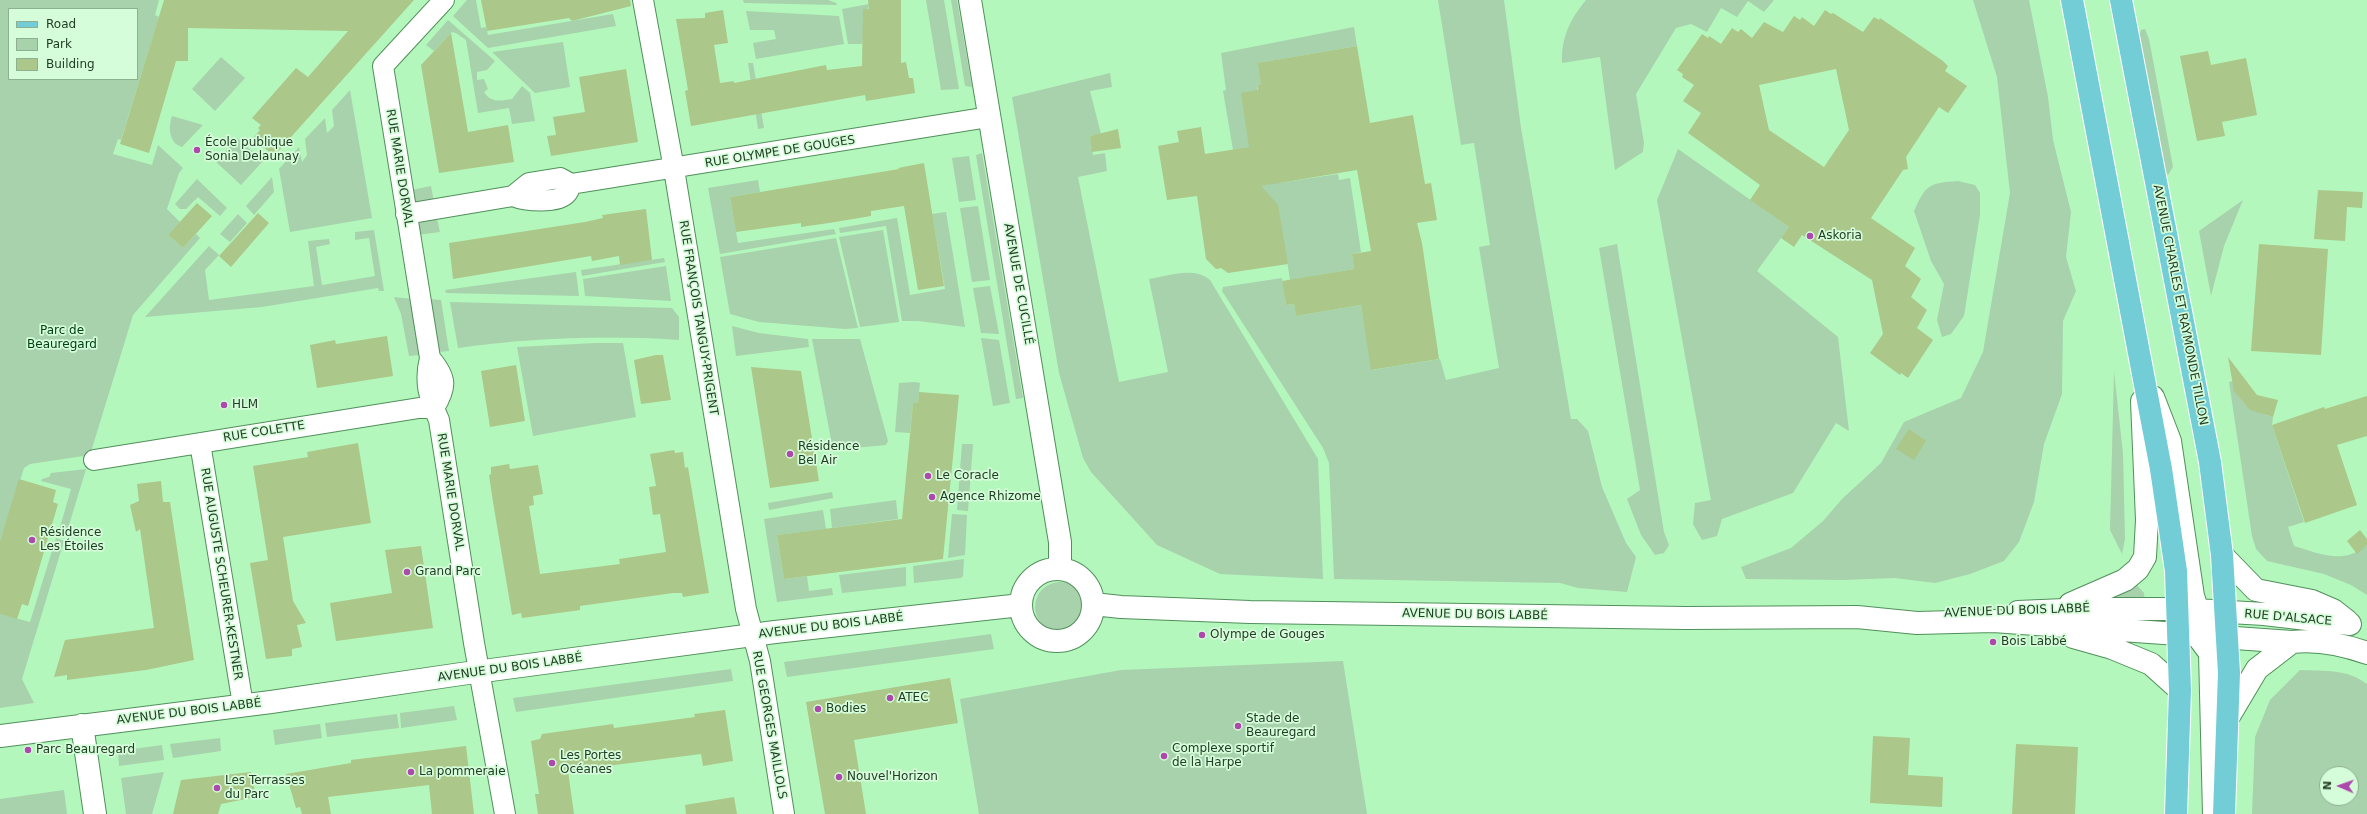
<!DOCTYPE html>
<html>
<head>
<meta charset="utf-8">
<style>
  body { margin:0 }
  #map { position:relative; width:2367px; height:814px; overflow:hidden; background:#b4f7bd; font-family:"DejaVu Sans",sans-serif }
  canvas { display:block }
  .legend { position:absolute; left:8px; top:8px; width:130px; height:72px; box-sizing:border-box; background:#d6fdda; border:1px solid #8eb092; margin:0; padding:5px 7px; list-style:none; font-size:12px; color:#223d26 }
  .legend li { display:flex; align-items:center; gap:8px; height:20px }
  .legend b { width:20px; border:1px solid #8eb092 }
  .north { position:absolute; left:2319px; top:766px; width:40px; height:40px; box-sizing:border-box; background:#d6fdda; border:1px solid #8eb092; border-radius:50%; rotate:272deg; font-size:11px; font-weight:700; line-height:16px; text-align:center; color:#223d26 }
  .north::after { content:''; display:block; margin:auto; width:14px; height:18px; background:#ad48ad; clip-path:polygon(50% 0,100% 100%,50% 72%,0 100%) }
</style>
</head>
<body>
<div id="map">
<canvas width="2367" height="814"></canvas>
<ul class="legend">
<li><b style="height:5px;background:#73cdd7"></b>Road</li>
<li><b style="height:11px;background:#a7d2ac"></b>Park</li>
<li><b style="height:11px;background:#abc789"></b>Building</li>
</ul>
<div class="north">N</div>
</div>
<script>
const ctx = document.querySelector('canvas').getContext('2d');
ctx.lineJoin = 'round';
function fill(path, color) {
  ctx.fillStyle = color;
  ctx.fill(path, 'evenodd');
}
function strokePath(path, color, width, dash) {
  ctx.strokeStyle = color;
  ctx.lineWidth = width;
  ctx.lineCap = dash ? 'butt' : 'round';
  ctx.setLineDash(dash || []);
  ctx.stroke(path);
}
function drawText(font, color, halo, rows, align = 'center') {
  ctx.font = font + ' "DejaVu Sans",sans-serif';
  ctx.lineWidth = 3.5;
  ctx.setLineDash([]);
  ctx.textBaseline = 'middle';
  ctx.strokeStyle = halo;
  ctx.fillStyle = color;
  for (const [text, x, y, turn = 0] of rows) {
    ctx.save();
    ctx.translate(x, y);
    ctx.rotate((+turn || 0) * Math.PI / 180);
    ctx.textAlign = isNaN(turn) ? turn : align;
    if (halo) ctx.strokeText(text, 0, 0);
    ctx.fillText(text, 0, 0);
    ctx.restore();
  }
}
const green = new Path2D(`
  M0 0H159L155 15 159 17 121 140 118 139 113 154 152 165 158 145 183 168 179 173 167 209 180 222 168 235 183 248 196 234 200 238 133 315 90 455 30 464 24 468 0 541ZM9 9H137V79H9Z
  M467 0H476L481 28 486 27 488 35 613 14 616 26 488 48 453 16Z
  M743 0H828L836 3 837 5 744 3Z
  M926 0H944L959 89 941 90Z
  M951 0H957L972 87 965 86Z
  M1438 0H1504L1521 128 1571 419H1577L1588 431 1602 487 1626 543 1636 557 1627 592 1578 588 1560 583 1334 579 1329 463 1323 448 1222 291 1223 287 1282 278 1286 305 1294 304 1296 316 1361 305 1372 370 1440 359 1446 380 1499 368 1479 247 1490 245 1474 143 1461 145Z
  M1586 0H1774L1764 12 1748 1 1737 17 1721 8 1707 32 1691 24 1676 28 1636 94 1644 143 1643 152 1615 170 1600 57 1562 63C1561 38 1570 19 1586 0Z
  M1973 0H2029L2048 97 2053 140 2071 212 2066 257 2076 291 2063 321 2062 394 2044 444 2034 502 2019 542 2004 561 1970 574 1935 583 1895 578 1843 580 1746 579 1741 567 1791 548 1823 521 1842 499 1881 463 1904 422 1961 398 1983 352 2010 193 1997 77Z
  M869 4 862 44H848L842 9Z
  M746 11 839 16 844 44 756 59 753 43 776 39 774 30H750Z
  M448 20 495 61 487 70 477 72V80L484 79 488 89 484 92C491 103 500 101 512 99L522 86 530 93 535 121 512 124 509 108 478 113 466 40 456 33 452 32 434 51 426 45Z
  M1354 27 1357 46 1259 63 1262 85H1258L1249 147 1233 150 1223 91 1226 90 1221 53Z
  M2145 29 2149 39 2173 167 2168 175 2166 173 2139 35 2141 30Z
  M563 42 570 87 535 93 492 52Z
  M221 57 245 78 215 111 192 89Z
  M748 63H753L764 128 758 129Z
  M1110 73 1112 87 1090 91 1101 134 1090 136 1093 155 1105 153 1107 171 1078 177 1119 382 1168 372 1149 279C1168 276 1194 266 1210 280L1318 459 1323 579 1220 574 1157 545 1091 472 1083 458 1059 373 1012 97Z
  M350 90 372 218 290 232 279 169 299 147 302 162 307 155 305 139 325 118 327 133 334 126 332 110Z
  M172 116 203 125 182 147C169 143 168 128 172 116Z
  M237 138 263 161 241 185 216 162Z
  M1678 149 1789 227 1757 271 1838 337 1849 431 1836 423 1793 493 1722 519 1717 536 1702 540 1693 524 1695 503 1711 500 1657 200Z
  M982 153 1023 398 1016 399 976 155Z
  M969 156 976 200 959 202 952 158Z
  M1275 164 1278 183 1338 174 1339 180 1350 178 1361 252 1352 254 1354 269 1290 280 1285 248 1258 190Z
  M272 177 274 192 254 215 246 206Z
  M197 179 227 208 220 216 198 197 186 209H180L175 204Z
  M758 180 760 192 730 197 738 243 834 229 836 234 720 254 708 188Z
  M1958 181 1975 185 1980 193V215L1964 316 1951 334 1942 337 1937 320 1944 284 1931 261 1914 211C1926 185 1928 183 1958 181Z
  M431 186 434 202 417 205 407 191Z
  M2243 200 2224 246 2211 296 2199 231Z
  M978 206 990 280 972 282 960 208Z
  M946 212 965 327 918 321H902L886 226 840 233 839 228 897 218 910 295 945 289 932 214Z
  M238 214 247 223 230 242 220 234Z
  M436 214 440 232 417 235 416 227 425 216Z
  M374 230 384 291H379L378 288 262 307 145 317 209 246 219 255 205 270 209 300 314 286 308 241 329 239 330 244 316 247 322 285 375 276 369 238 355 240V232Z
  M883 230 899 322 860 327 839 237Z
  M836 238 858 328 845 329 759 322 730 314 720 257Z
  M1617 244 1664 532 1669 545 1664 553 1655 555 1641 535 1627 499 1640 490 1599 248Z
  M664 258 665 262 582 276 581 270Z
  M666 266 671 301 585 296 583 279Z
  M576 272 579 296 446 293 445 290Z
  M990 286 999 334 981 333 973 288Z
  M394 297 412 299 420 355 409 356 401 314Z
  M428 299 441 300 449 351 437 352Z
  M450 302 672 308 679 317V340C604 335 531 338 458 348Z
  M732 326 759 333 808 339 809 347 736 356Z
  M981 338 999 340 1010 403 993 406Z
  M812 339H860L888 441 886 445 833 450Z
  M596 343H623L636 417 533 436 517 347Z
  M2114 371 2123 454 2125 539 2122 554 2110 530Z
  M2233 381C2237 403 2254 412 2273 417L2272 425 2304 522 2288 527 2294 546C2321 554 2343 565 2367 545V595L2351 585 2324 574 2267 561 2256 549 2252 536 2229 382Z
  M915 382 920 383 918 403H913L910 433 895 432 899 383Z
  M962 444H973L968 511 957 510Z
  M86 469 66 535 58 534 71 489 41 481 42 479 49 477 51 473Z
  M832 492 833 498 769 510 768 503Z
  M896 500 898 519 832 528 830 509Z
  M823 510 826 529 777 535 784 579 807 576 809 591 832 588 833 595 777 602 764 519Z
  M952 514 967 515 965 555 948 558Z
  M56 538 64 541 22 679 34 703 0 708V614L30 622Z
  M964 559 963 576 961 578 914 583 913 566Z
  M906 567V586L842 593 839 575Z
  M1035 607a25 25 0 1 1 50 0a25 25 0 1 1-50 0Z
  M2135 583 2144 593 2145 603 2118 600V595Z
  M991 634 994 649 787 677 784 662Z
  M1343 661 1367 814H979L960 699 1121 670Z
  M731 669 733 681 516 712 513 698Z
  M2300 670C2324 671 2348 669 2367 684V814H2252L2255 737 2270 700ZM2327 774H2351V798H2327Z
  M454 706 457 720 401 728 400 713Z
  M397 714 399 728 327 737 325 723Z
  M320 724 322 738 275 745 273 730Z
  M220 738 221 751 173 758 170 744Z
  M162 745 164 760 119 766 118 751Z
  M164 772 152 814H126L121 778Z
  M64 790 67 814H0V799Z`);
const building = new Path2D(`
  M164 0H414L274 156 253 138 260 130 258 128 261 125 252 118 296 68 308 77 348 31 188 28V61H176L149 153 120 144Z
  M481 0H630L631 6 572 21 569 18 487 31Z
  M868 0H901V63L906 62 909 78H913L915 93 866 101 865 95 691 126 685 91 688 90 676 19 705 18V13L723 10 728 43 714 45 720 83 734 81V83L826 65 827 70 862 66 863 9H869Z
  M1825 10 1831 14 1833 13 1863 32 1874 17 1879 20 1880 18 1943 61 1948 66 1945 71 1967 86 1948 113 1939 107 1906 157 1908 169 1903 170 1871 218 1915 248 1905 266 1921 279 1911 297 1927 310 1917 328 1933 340 1908 378 1901 373 1900 375 1870 353 1883 334 1872 280 1802 235 1794 247 1781 238 1789 227 1750 200 1760 185 1688 133 1701 113 1683 101 1694 85 1682 77 1683 74 1677 70 1702 34 1708 38 1709 36 1721 44 1732 28 1738 32 1741 29 1752 38 1764 22 1783 32 1794 16 1800 20 1802 17 1814 26ZM1836 69 1849 130 1824 167 1769 130 1759 85Z
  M451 33 468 132 508 125 514 162 439 173 421 65Z
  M1357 46 1370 123 1413 115 1425 184 1431 183 1437 220 1417 223 1422 243 1439 359 1371 370 1361 305 1296 316 1294 304 1286 305 1282 281 1354 269 1352 254 1371 251 1357 170 1261 186 1278 205 1288 264 1228 273 1221 268 1216 269 1206 259 1197 196 1167 200 1158 146 1179 142 1177 131 1201 127 1205 154 1249 147 1241 93 1258 90V85H1261L1258 63Z
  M2208 51 2211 65 2246 58 2257 115 2222 122 2225 136 2197 141 2180 56Z
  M626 69 638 142 551 156 547 136 556 135 553 117 585 112 579 77Z
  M1118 129 1121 148 1092 152 1090 136Z
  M924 163 944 286 918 290 904 206 871 211V216L829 223 801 227V223L736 232 730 197 899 169 898 168Z
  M2318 190 2363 192 2362 208 2347 207 2345 241 2314 239Z
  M197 203 212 216 183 248 168 235Z
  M646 209 652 260 620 265 619 256 592 261 591 256 453 279 449 243 585 222 603 218 602 215Z
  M258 213 269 223 231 267 219 256Z
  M2259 244 2328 249 2321 355 2251 351Z
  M387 336 393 376 317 388 310 345 335 340 336 344Z
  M656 355H663L671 400 641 404 634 360Z
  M2228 357 2257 395 2278 400 2273 417 2250 410 2234 391Z
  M516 365 525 421 490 427 481 371Z
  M751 367 801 371 819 481 770 488Z
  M919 392 959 395 943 559 784 579 777 535 902 519 913 403H918Z
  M2367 396V436L2337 445 2357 505 2305 523 2272 425 2324 407 2325 409Z
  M1909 429 1926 441 1914 460 1896 449Z
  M358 443 371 523 283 537 293 601 306 623 297 625 302 647 292 649V656L266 659 250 563 268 560 253 466 308 457 307 452Z
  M674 450 675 453 683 452 685 468 688 467 709 593 683 597 682 593H673L580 606V610L544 615 522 618 521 613 512 615 493 502 489 475 491 474V467L509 464 510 469 538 465 543 494 533 496 534 505 529 506 540 574 620 564 619 559 666 552 660 514 653 515 649 487 656 486 650 454Z
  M19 479 56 490 53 502 58 504 28 606 22 604 17 619 0 614V541Z
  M161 481 163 502H170L194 660 146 670 67 680V675L54 677 65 640 154 628 140 529 136 532 130 505 139 501 137 484Z
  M2360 530 2367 539V545L2357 554 2347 541Z
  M421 546 433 628 336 641 330 603 392 593 385 550Z
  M950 678 958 723 854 740 866 814H825L806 702Z
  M725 710 733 761 703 766 701 754 568 771 574 814H538L535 794H539L531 741 540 739 542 734 613 724 614 728 695 717 694 714Z
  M1873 736 1910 738 1908 775 1943 777 1942 807 1870 803Z
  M2016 744 2078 747 2075 814H2012Z
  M466 746 474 814H432L429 785 328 797 331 814H302L300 807 296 808 286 774 351 763V760Z
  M251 772 256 797 221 804 218 814H173L181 780Z
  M734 797 737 814H686L685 805Z`);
const minor = new Path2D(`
  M444 0 383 66 430 358C424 382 429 398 439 420L474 643 505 814
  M643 0 674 169 746 609 760 661 784 814
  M513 196C525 201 558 204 567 193 569 191 570 187 571 184
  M406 214 513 196 529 183 560 178 571 184 989 117
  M430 358C447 378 447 387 434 408
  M200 443 243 705
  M94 460 419 408H434`);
const tertiary = new Path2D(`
  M970 0 1060 542V569
  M2153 397 2170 441 2193 596 2198 611 2207 619
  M2222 555 2256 590 2312 601 2333 610 2347 621
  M1021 605a36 36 0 1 1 72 0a36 36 0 1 1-72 0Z
  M1093 604 1121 607 1250 612 1686 618 1857 617 1917 623 1993 621 2292 642C2318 639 2342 644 2367 653
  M2070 604 2125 580 2138 569 2145 557 2147 520 2142 401
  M2018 612 2088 609H2178L2264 614 2350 624
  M2190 626 2210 653 2214 814
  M2073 637 2112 648 2151 664 2180 690
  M2229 716 2257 669 2292 642
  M82 725 95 814
  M0 736 271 702 461 674 775 632 1021 605`);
const primary = new Path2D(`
  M2072 0 2161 469 2176 571 2180 690 2176 814
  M2121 0 2210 462 2222 555 2229 673 2224 814`);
const markers = [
  [197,150,4,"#ad48ad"],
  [1810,236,4,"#ad48ad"],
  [224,405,4,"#ad48ad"],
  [790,454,4,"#ad48ad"],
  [928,476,4,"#ad48ad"],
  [932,497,4,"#ad48ad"],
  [32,540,4,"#ad48ad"],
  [407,572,4,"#ad48ad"],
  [1202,635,4,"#ad48ad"],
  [1993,642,4,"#ad48ad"],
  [890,698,4,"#ad48ad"],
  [818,709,4,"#ad48ad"],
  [1238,726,4,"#ad48ad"],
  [28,750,4,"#ad48ad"],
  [1164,756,4,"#ad48ad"],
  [552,763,4,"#ad48ad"],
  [411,772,4,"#ad48ad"],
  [839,777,4,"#ad48ad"],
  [217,788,4,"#ad48ad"]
];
const poiNames = [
  ["École publique",205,143],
  ["Sonia Delaunay",205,157],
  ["Askoria",1818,236],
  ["HLM",232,405],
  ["Résidence",798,447],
  ["Bel Air",798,461],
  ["Le Coracle",936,476],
  ["Agence Rhizome",940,497],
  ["Résidence",40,533],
  ["Les Étoiles",40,547],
  ["Grand Parc",415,572],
  ["Olympe de Gouges",1210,635],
  ["Bois Labbé",2001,642],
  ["ATEC",898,698],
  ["Bodies",826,709],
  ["Stade de",1246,719],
  ["Beauregard",1246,733],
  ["Complexe sportif",1172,749],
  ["de la Harpe",1172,763],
  ["Parc Beauregard",36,750],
  ["Les Portes",560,756],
  ["Océanes",560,770],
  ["La pommeraie",419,772],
  ["Nouvel'Horizon",847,777],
  ["Les Terrasses",225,781],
  ["du Parc",225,795]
];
const streetNames = [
  ["RUE OLYMPE DE GOUGES",780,152,-9],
  ["RUE MARIE DORVAL",399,168,81],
  ["AVENUE DE CUCILLÉ",1018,284,80],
  ["AVENUE CHARLES ET RAYMONDE TILLON",2180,305,79],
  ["RUE FRANÇOIS TANGUY-PRIGENT",698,318,81],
  ["RUE COLETTE",264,432,-9],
  ["RUE MARIE DORVAL",450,492,81],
  ["RUE AUGUSTE SCHEURER-KESTNER",221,574,81],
  ["AVENUE DU BOIS LABBÉ",2017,611,-2],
  ["AVENUE DU BOIS LABBÉ",1475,615,1],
  ["RUE D'ALSACE",2288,618,5],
  ["AVENUE DU BOIS LABBÉ",831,626,-7],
  ["AVENUE DU BOIS LABBÉ",510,668,-8],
  ["AVENUE DU BOIS LABBÉ",189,712,-7],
  ["RUE GEORGES MAILLOLS",769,725,80]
];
const parkNames = [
  ["Parc de",62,331],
  ["Beauregard",62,345]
];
fill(green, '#a7d2ac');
fill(building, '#abc789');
strokePath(minor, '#50905a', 22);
strokePath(tertiary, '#50905a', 24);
strokePath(primary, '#fff', 24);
strokePath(minor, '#fff', 20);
strokePath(tertiary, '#fff', 22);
strokePath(primary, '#73cdd7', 22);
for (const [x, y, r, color] of markers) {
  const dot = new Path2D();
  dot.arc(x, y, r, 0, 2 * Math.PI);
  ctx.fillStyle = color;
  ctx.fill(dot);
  strokePath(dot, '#d6fdda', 1.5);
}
drawText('12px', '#223d26', '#d6fdda', poiNames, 'left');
drawText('12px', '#223d26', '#d6fdda', streetNames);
drawText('12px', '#004014', '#d6fdda', parkNames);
</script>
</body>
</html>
